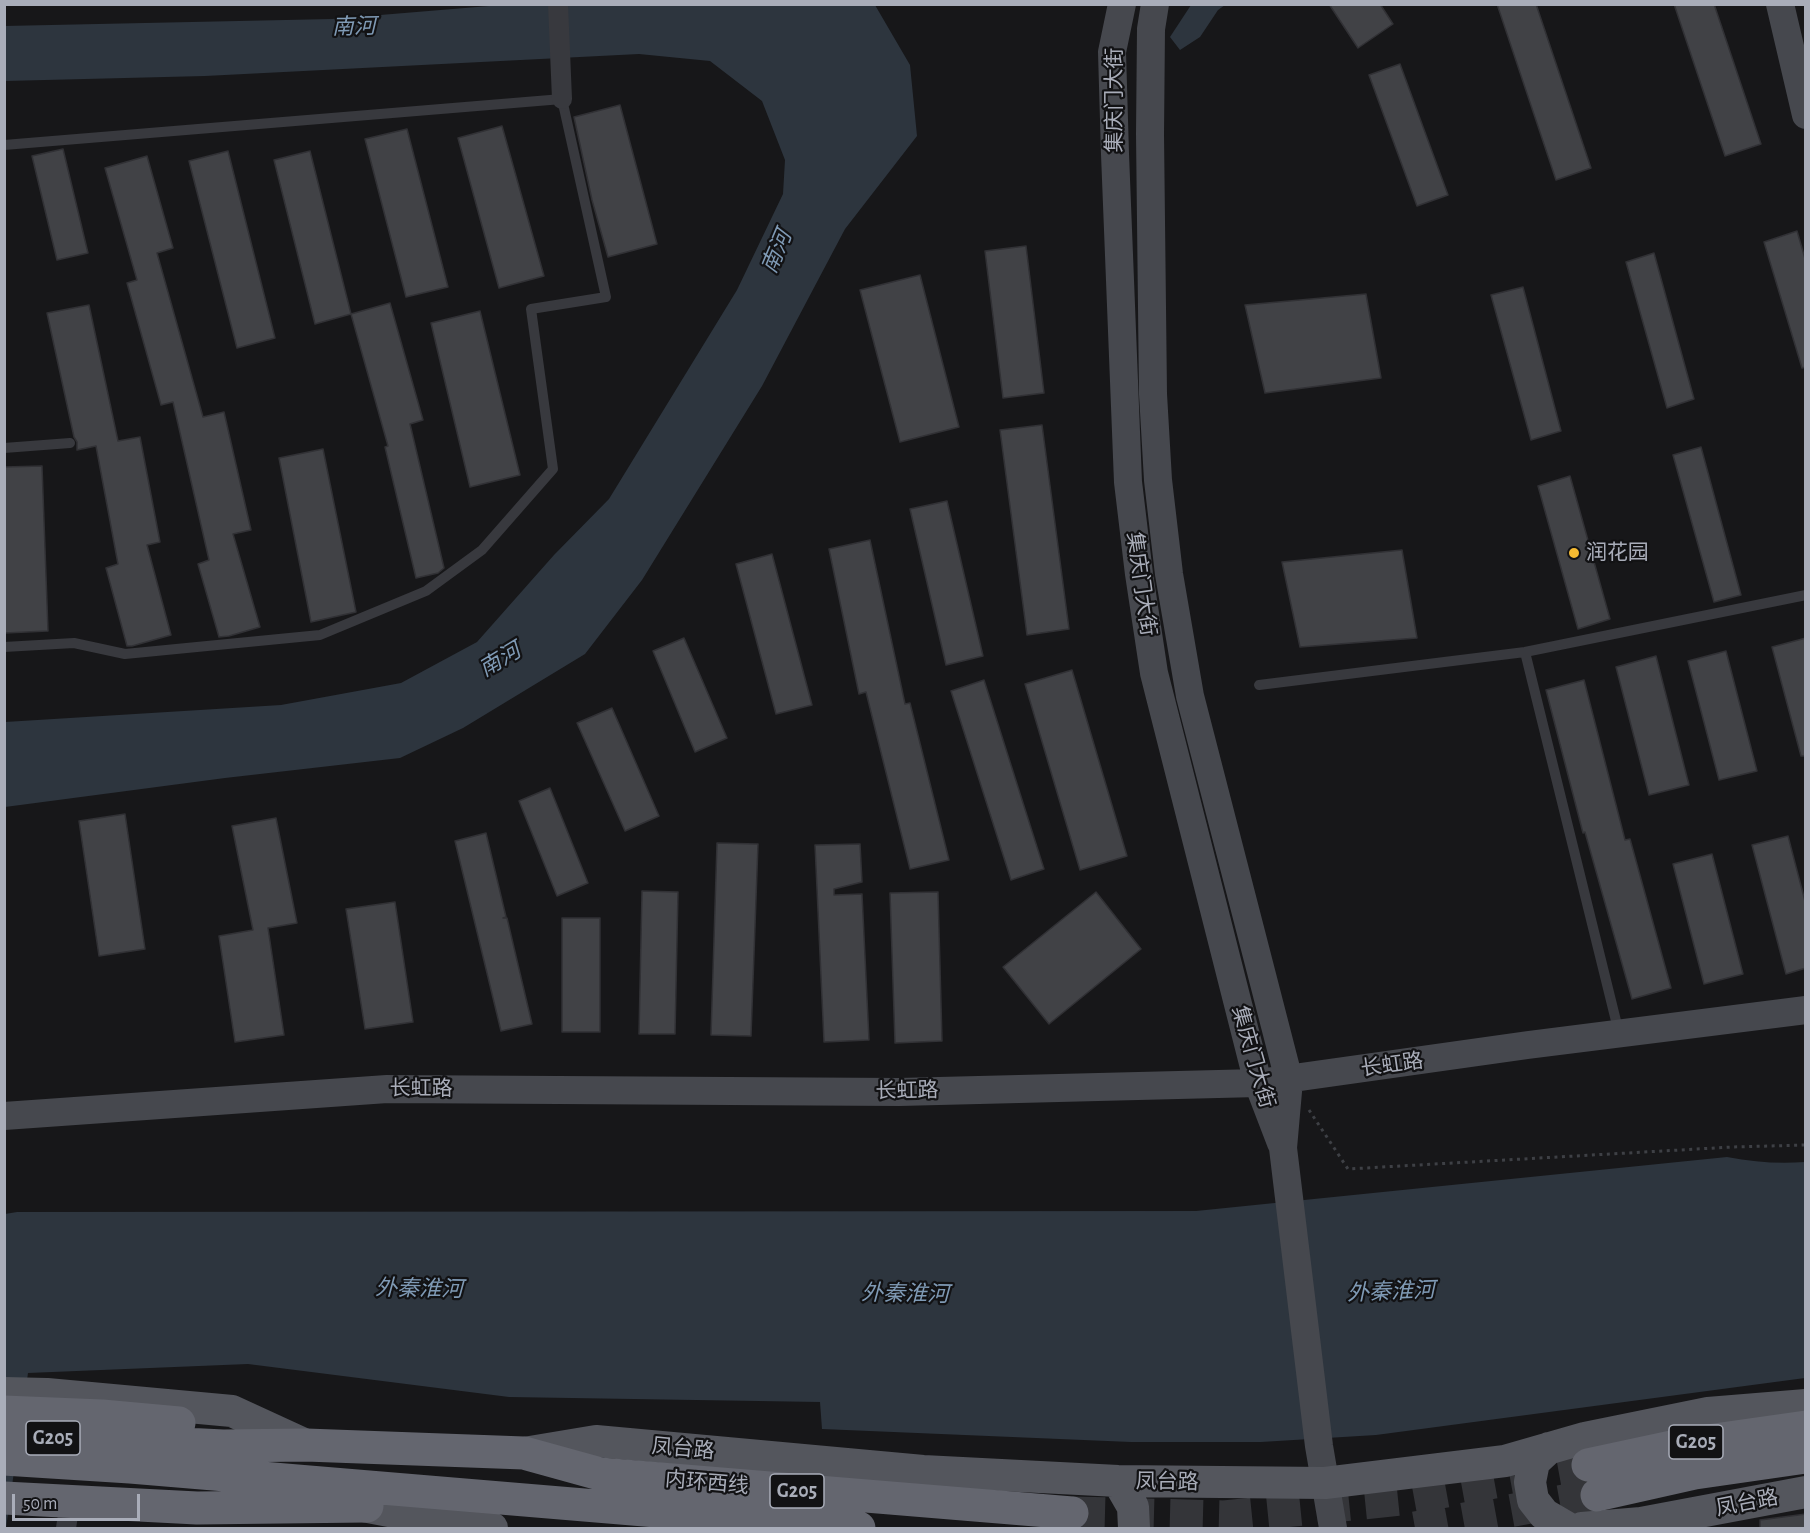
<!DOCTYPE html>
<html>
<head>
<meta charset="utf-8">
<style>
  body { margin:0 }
  #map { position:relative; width:1810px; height:1533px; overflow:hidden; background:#171719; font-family:"Alegreya Sans",sans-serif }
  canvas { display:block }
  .frame { position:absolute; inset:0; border:6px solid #a9adb9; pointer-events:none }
  .scale { position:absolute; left:12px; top:1494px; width:128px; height:27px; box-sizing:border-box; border:3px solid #a9adb9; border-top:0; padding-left:8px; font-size:18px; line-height:21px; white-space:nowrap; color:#a9adb9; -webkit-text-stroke:4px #121214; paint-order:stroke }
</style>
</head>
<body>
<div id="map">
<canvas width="1810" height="1533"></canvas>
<div class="frame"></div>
<div class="scale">50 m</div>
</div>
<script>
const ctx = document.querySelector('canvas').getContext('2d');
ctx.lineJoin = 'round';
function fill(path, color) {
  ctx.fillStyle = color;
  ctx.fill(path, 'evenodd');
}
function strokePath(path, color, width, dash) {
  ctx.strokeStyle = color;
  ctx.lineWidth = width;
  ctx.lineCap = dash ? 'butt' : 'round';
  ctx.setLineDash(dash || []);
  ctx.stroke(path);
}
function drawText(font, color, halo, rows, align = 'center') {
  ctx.font = font + ' "Alegreya Sans","Noto Sans SC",sans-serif';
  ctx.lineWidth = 4.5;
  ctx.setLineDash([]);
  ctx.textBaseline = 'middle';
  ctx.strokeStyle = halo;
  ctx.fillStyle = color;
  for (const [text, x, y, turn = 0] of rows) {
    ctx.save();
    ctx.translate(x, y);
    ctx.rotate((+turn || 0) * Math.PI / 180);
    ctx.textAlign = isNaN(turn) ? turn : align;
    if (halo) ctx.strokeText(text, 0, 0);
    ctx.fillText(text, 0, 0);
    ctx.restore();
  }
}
const water = new Path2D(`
  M513 4 875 5 910 65 917 136 845 229 762 386 642 580 585 654 463 728 400 758 225 778 5 807V722L281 705 401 683 477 642 554 555 609 499 737 290 783 194 785 160 762 101 710 61 639 54 205 76 5 81 4 26 332 19Z
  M1191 5H1225L1218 10 1200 37 1180 50 1170 37Z
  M1727 1157C1754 1162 1778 1164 1805 1162V1378L1376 1435 1261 1442H1131L822 1429 820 1402 509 1397 248 1364 28 1373 6 1528H5V1214L17 1212 1196 1211Z`);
const building = new Path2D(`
  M1329 4H1380L1393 24 1358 48Z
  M1497 4H1536L1591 168 1556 180Z
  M1674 4H1714L1761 144 1725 156Z
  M1400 64 1448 195 1417 206 1369 75Z
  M620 105 657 244 608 257 592 200 574 117Z
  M502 126 544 276 499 288 458 138Z
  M407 129 448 287 406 297 365 139Z
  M63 149 88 253 57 260 32 156Z
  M228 151 275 338 237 348 189 161Z
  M310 151 351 314 315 324 274 160Z
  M147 156 173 248 157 253 203 417 224 412 251 530 233 534 260 627 229 636 219 637 198 564 209 560 173 402 161 405 127 283 137 280 105 168Z
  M1797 231 1806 262V367L1802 368 1764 242Z
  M1026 246 1044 393 1003 398 985 251Z
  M1654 253 1694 399 1667 408 1626 262Z
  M920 275 959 427 900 442 860 290Z
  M1523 287 1561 431 1531 440 1491 295Z
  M1366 294 1381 378 1265 393 1245 305Z
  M390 303 423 420 410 424 444 568 438 573 416 578 385 447 388 446 351 314Z
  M89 305 118 441 140 437 160 542 147 545 171 635 132 646H127L106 568 118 564 96 446 77 450V442L74 437 47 313Z
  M480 311 520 475 470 487 431 323Z
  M1042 425 1069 629 1027 635 1000 430Z
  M1701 447 1741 595 1714 602 1673 455Z
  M323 449 356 612 311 622 279 458Z
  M42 466 48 631 5 633 4 467Z
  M1570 476 1610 619 1578 629 1538 486Z
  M947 501 983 656 946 665 910 509Z
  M870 540 905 704 910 703 949 860 910 869 866 692 859 694 829 549Z
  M1402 550 1417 638 1300 647 1282 562Z
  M772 554 812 705 776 714 736 564Z
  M684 638 727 738 695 752 653 651Z
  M1806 638V756H1801L1772 647Z
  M1726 651 1757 771 1719 780 1688 661Z
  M1656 656 1689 785 1649 795 1616 667Z
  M1072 670 1127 856 1080 870 1025 684Z
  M984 680 1044 869 1011 880 951 691Z
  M1584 680 1625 840 1630 839 1671 988 1632 999 1585 832 1583 833 1546 690Z
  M612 708 659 816 625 831 577 723Z
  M550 788 588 883 557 896 519 801Z
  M125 814 145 949 99 956 79 821Z
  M276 818 297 923 268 928 284 1035 235 1042 219 936 253 930 232 826Z
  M486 833 506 917 503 918H507L532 1024 501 1031 455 841Z
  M1788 836 1806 905V968L1786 974 1752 845Z
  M717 843 758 844 751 1036 711 1035Z
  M860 844 862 882 834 889V895L862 894 869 1040 824 1042 815 845Z
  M1712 854 1743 974 1704 984 1673 864Z
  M642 891 678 892 675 1034H639Z
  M938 892 942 1041 895 1043 890 893Z
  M1096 892 1141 949 1049 1024 1003 967Z
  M395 902 413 1022 365 1029 346 909Z
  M562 918H600V1032H562Z
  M1806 1514V1528H1760V1520Z`);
const highwayTunnel = new Path2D(`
  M1072 1513 1224 1517 1402 1499 1588 1465
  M1415 1528 1597 1495`);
const path = new Path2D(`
  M1309 1110 1348 1169 1732 1147 1806 1145`);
const lane = new Path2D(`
  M4 145 562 99 606 297 531 309 553 469 482 550 426 591 320 635 125 654 74 643 4 647
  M4 448 70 443
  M1525 652 1619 1033
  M1259 685 1525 652 1806 595`);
const street = new Path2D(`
  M558 4 562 99
  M66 1528 70 1502`);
const secondary = new Path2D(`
  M1122 4 1112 52 1115 154 1128 482 1139 574 1154 673 1258 1083 1281 1143
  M1155 4 1151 29 1150 134 1153 394 1158 480 1169 574 1190 696 1289 1080 1283 1148 1319 1446 1333 1528
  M1780 4 1806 115
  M4 1116 387 1089 899 1092 1258 1083 1528 1045 1806 1010`);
const primary = new Path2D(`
  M4 1393 47 1394 232 1411 306 1445
  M1549 1448 1534 1462 1530 1482 1533 1500 1544 1514 1568 1528
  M524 1453 596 1441 923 1471 1118 1481 1325 1483 1505 1461 1585 1438 1708 1413 1806 1405
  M1118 1481 1133 1507 1134 1528
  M363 1506 441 1521 492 1528
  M1582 1528 1641 1523 1806 1492`);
const highway = new Path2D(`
  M4 1412 102 1416 179 1423
  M4 1435 223 1446 306 1445 524 1453 600 1474 1072 1513
  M4 1459 130 1467 859 1528
  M1588 1465 1686 1444 1806 1427
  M1597 1495 1695 1473 1806 1457
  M4 1498 197 1508 367 1506`);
const markers = [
  [1574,553,6,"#f6bb32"]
];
const shields = [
  [53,1438,54],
  [1696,1442,54],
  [797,1491,54]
];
const shieldNames = [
  ["G205",53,1438],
  ["G205",1696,1442],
  ["G205",797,1491]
];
const streetNames = [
  ["集庆门大街",1115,100,-90],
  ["集庆门大街",1141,584,82],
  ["集庆门大街",1253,1057,74],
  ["长虹路",1392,1065,-8],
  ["长虹路",421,1089],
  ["长虹路",907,1091,-1],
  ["凤台路",683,1449,5],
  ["凤台路",1167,1482,1],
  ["内环西线",707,1483,5],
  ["凤台路",1747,1503,-11]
];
const poiNames = [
  ["润花园",1586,553]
];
const waterNames = [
  ["南河",354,27,-1],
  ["南河",777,252,-67],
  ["南河",500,660,-31],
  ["外秦淮河",419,1289,1],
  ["外秦淮河",1391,1292,-2],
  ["外秦淮河",905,1294,1]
];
fill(water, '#2d353e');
fill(building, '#414246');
strokePath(building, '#313135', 1.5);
strokePath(highwayTunnel, '#343539', 33, [33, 16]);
strokePath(path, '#3e4045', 3, [3, 4.5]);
strokePath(lane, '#38393e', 10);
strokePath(street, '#38393e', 20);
strokePath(secondary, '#46484e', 28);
strokePath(primary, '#54565d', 32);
strokePath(highway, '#64666f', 33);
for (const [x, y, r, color] of markers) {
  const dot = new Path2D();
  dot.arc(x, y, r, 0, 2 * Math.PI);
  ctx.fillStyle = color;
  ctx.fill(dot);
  strokePath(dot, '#121214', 2);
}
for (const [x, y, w] of shields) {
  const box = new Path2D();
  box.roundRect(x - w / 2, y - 17, w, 34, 4.5);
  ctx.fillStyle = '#121214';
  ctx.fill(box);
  strokePath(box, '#a9adb9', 1.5);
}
drawText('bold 20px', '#a9adb9', null, shieldNames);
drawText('21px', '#a9adb9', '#121214', streetNames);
drawText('21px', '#a9adb9', '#121214', poiNames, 'left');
drawText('italic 22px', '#7f9ab5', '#121214', waterNames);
</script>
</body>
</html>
